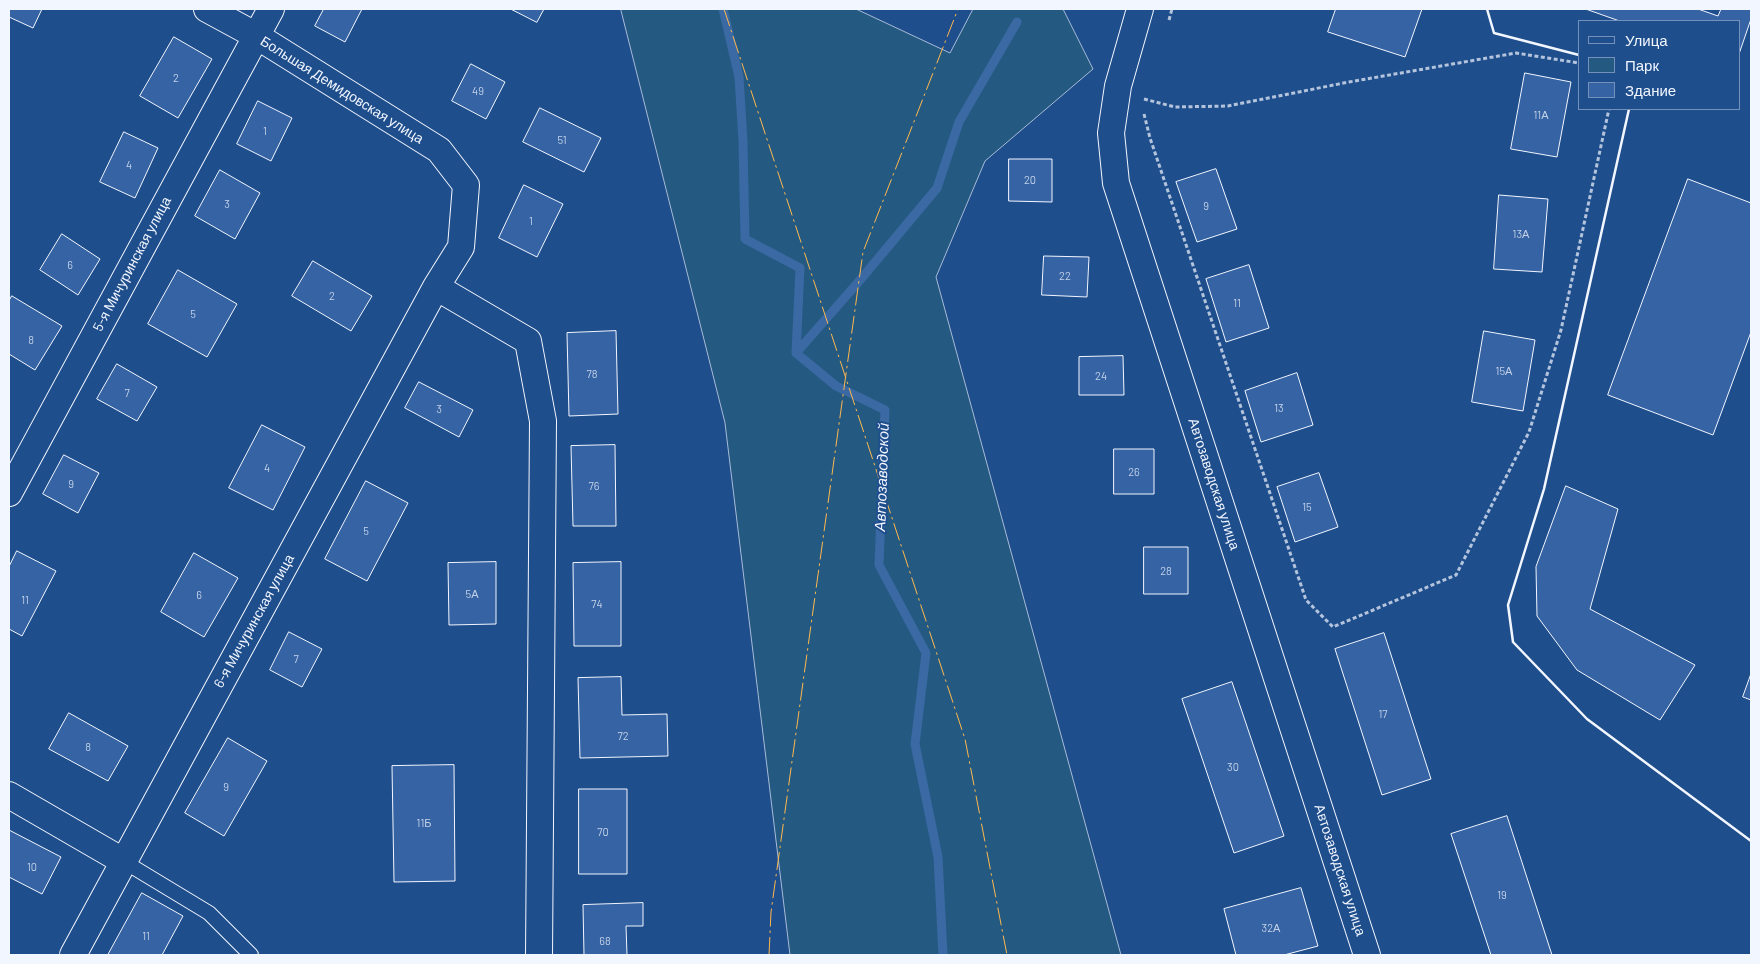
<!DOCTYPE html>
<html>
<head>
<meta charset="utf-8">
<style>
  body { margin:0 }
  #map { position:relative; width:1760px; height:964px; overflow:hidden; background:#1f4e8c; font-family:Barlow,sans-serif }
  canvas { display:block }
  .frame { position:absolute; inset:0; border:10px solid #f2f6ff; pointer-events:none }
  .legend { position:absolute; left:1578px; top:20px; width:162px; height:90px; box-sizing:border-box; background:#1f4e8c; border:1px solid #7391ba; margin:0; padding:6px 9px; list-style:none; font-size:15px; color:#f2f6ff }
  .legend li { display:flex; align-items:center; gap:10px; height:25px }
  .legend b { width:25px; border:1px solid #7391ba }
</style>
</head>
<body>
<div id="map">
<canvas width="1760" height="964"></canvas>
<div class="frame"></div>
<ul class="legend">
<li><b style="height:6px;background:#1f4e8c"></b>Улица</li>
<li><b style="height:14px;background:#245a82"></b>Парк</li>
<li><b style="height:14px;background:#3563a3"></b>Здание</li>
</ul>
</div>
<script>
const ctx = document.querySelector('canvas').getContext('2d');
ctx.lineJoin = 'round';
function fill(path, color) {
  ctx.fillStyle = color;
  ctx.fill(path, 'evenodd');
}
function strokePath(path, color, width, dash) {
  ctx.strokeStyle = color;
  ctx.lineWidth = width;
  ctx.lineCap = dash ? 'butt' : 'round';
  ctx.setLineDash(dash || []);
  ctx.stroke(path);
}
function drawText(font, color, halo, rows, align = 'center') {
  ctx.font = font + ' Barlow,sans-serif';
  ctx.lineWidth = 4;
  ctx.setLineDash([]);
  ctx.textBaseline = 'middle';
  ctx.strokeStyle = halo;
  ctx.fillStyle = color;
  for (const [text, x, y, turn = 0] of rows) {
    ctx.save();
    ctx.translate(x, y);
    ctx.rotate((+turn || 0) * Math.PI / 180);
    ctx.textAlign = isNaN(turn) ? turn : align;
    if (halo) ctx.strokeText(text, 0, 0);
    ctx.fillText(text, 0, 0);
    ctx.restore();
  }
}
const green = new Path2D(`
  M621 9H856L950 53 973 9H1063L1093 69 985 161 936 277 1121 955H790L725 423Z`);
const stream = new Path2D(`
  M723 9 739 77 743 141 745 239 800 268 796 353 836 386 885 410 879 565 926 653 915 744 938 857 943 955
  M796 353 861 279 937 188 959 122 1017 22`);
const building = new Path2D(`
  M9 9H42L33 28 9 17Z
  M324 9H362L345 42 315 26Z
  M511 9H544L537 22Z
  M1336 9H1422L1405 57 1328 32Z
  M1586 9H1698L1718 16 1721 9H1751V19L1739 54V21H1620Z
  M174 37 212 59 178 118 140 96Z
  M471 64 505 82 486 119 452 101Z
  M1525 73 1571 82 1557 157 1511 149Z
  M258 101 292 118 271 161 237 144Z
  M540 108 601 138 584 172 523 142Z
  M124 132 158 148 135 198 100 182Z
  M1009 159H1052V202L1009 201Z
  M1216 169 1237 229 1197 242 1176 182Z
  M220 170 260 193 235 239 195 216Z
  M1688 179 1751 203V332L1713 435 1608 395Z
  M524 185 563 204 537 257 499 238Z
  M1499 195 1548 199 1542 272 1494 269Z
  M62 234 100 259 78 295 40 270Z
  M1044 256 1089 257 1087 297 1042 295Z
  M313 261 372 296 351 331 292 296Z
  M1249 265 1269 328 1226 342 1206 279Z
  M178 270 237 304 207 357 148 324Z
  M12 296 62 326 35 370 9 354V301Z
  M616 331 618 414 569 416 567 333Z
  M1484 331 1535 340 1523 411 1472 402Z
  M1123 356 1124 395H1079V357Z
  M117 364 157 387 137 421 97 399Z
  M1297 373 1313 425 1261 442 1245 391Z
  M419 382 473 410 459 437 405 408Z
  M262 425 305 447 273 510 229 488Z
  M615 445 616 526H573L571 446Z
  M1114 449H1154V494H1114Z
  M64 455 99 473 78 513 43 494Z
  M1319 473 1338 527 1295 542 1277 487Z
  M366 481 408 503 367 581 325 559Z
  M1566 486 1618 509 1590 609 1695 665 1660 720 1577 670 1537 616 1536 567Z
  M1144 547H1188V594H1144Z
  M17 551 56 571 22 636 9 629V567Z
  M194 553 238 578 204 637 161 612Z
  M496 562V624L449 625 448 563Z
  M621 562V646H574L573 563Z
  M289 632 322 649 302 687 270 670Z
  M1384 633 1431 779 1382 795 1335 649Z
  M1751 674V700L1743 697Z
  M621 677 622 715 667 714 668 756 580 758 578 678Z
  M1232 682 1284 836 1234 853 1182 699Z
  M69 713 128 746 108 781 49 749Z
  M228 738 267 761 224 836 185 813Z
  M454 765 455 881 394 882 392 766Z
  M579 789H627V874H579Z
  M1507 816 1552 955H1491L1451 834Z
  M9 830 61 857 42 894 9 877Z
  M1301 888 1318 946 1284 955H1236L1224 909Z
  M142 893 183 916 162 955H108Z
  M643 903V926H626L627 955H584L583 905Z`);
const path = new Path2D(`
  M1169 20 1172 9
  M1144 99 1175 107 1228 106 1349 82 1516 53 1579 63
  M1144 114 1150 138 1306 600 1333 627 1456 575 1529 432 1561 330 1609 109`);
const service = new Path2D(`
  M123 861 209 913 251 955`);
const minor = new Path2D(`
  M1140 9 1118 86 1111 133 1116 183 1367 955
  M436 287 528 341 543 421 539 955
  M9 493 271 9
  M9 795 123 861
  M73 955 436 287 461 247 466 185 439 150 255 35 207 9`);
const wall = new Path2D(`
  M1487 9 1494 33 1579 55
  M1629 109 1544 489 1508 605 1513 642 1587 719 1751 841`);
const power = new Path2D(`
  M724 9 965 739 1007 955
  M769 955 771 912 863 252 958 9`);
const numberNames = [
  ["2",176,78],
  ["49",478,91],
  ["11А",1541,115],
  ["1",265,131],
  ["51",562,140],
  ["4",129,165],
  ["20",1030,180],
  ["3",227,204],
  ["9",1206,206],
  ["1",531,221],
  ["13А",1521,234],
  ["6",70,265],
  ["22",1065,276],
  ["2",332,296],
  ["11",1237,303],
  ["5",193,314],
  ["8",31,340],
  ["15А",1504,371],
  ["78",592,374],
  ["24",1101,376],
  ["7",127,393],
  ["13",1279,408],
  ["3",439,409],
  ["4",267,468],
  ["26",1134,472],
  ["9",71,484],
  ["76",594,486],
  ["15",1307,507],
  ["5",366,531],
  ["28",1166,571],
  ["5А",472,594],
  ["6",199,595],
  ["11",25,600],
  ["74",597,604],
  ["7",296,659],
  ["17",1383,714],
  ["72",623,736],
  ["8",88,747],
  ["30",1233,767],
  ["9",226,787],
  ["11Б",424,823],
  ["70",603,832],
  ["10",32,867],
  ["19",1502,895],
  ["32А",1271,928],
  ["11",146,936],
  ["68",605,941]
];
const streetNames = [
  ["Большая Демидовская улица",342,90,32],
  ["5-я Мичуринская улица",132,264,-62],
  ["Автозаводская улица",1214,484,72],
  ["6-я Мичуринская улица",254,621,-61],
  ["Автозаводская улица",1340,870,72]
];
const waterNames = [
  ["Автозаводской",882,477,-88]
];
fill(green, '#245a82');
strokePath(green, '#a8bbd7', 1);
strokePath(stream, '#3b69a3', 9);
fill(building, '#3563a3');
strokePath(building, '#f2f6ff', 1);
strokePath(service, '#f2f6ff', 16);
strokePath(minor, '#f2f6ff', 28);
strokePath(path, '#b3c4dc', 3, [4, 2.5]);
strokePath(service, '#1f4e8c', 14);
strokePath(minor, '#1f4e8c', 26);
strokePath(wall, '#f2f6ff', 2.5);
strokePath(power, '#ffb74d', 1, [18, 4, 2.5, 4]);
drawText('11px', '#c3d1e8', null, numberNames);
drawText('14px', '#f2f6ff', '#1f4e8c', streetNames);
drawText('italic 15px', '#f2f6ff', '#1f4e8c', waterNames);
</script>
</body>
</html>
